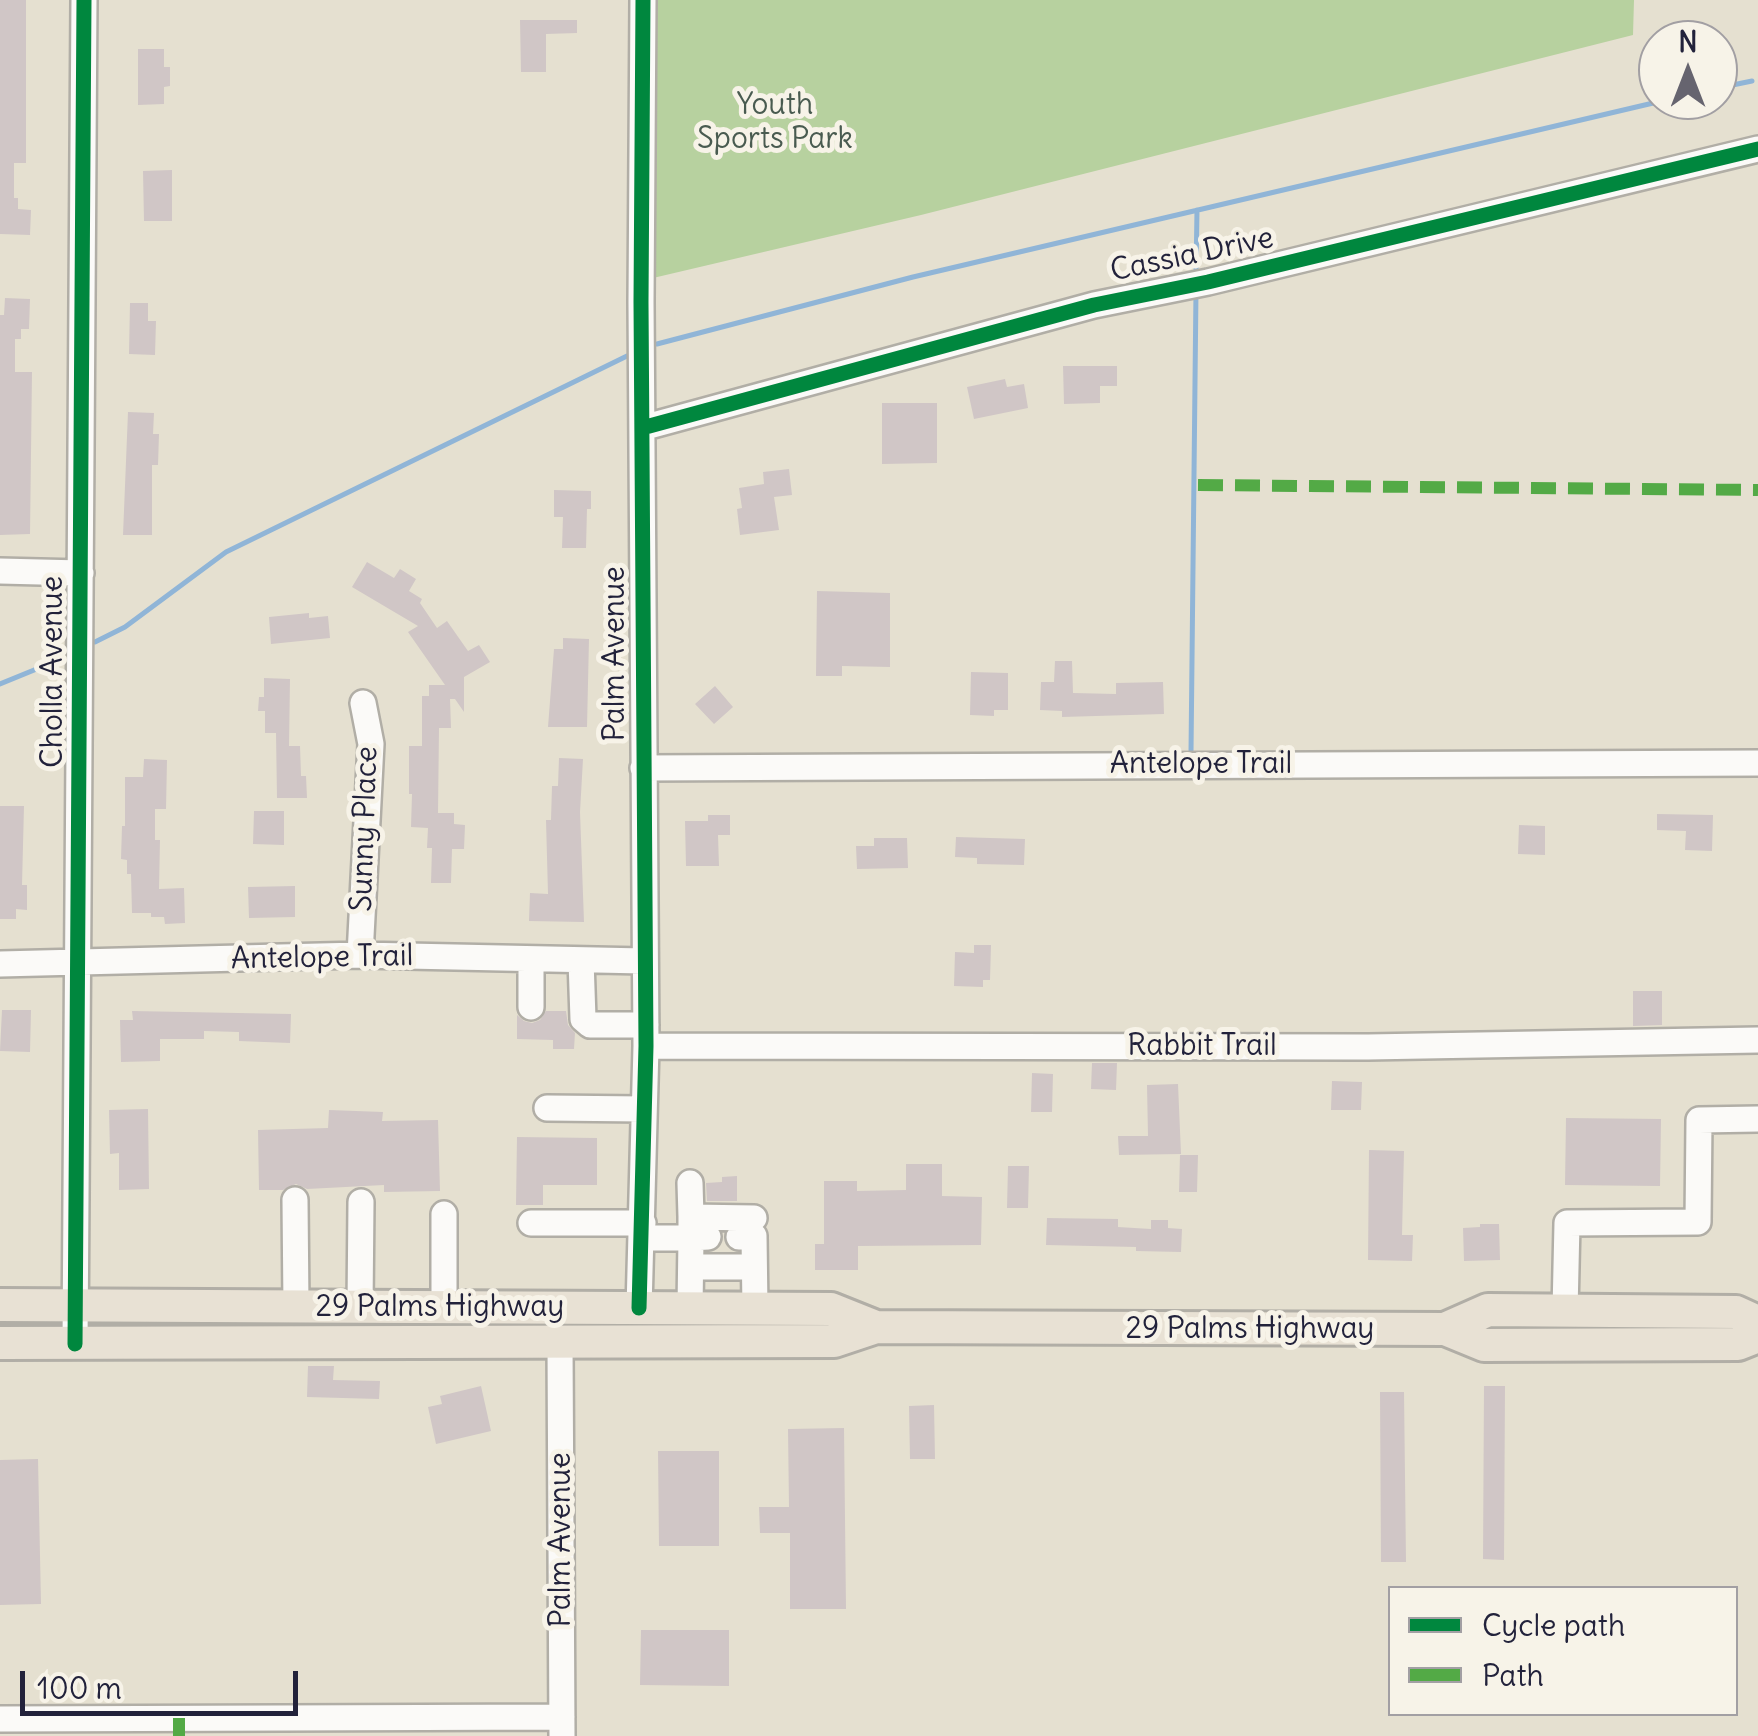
<!DOCTYPE html>
<html>
<head>
<meta charset="utf-8">
<style>
  body { margin:0 }
  #map { position:relative; width:1758px; height:1736px; overflow:hidden; background:#e5e0d0; font-family:Delius,sans-serif }
  canvas { display:block }
  .legend { position:absolute; left:1388px; top:1586px; width:350px; height:130px; box-sizing:border-box; background:#f7f3e8; border:2px solid #a29fa3; margin:0; padding:12px 18px; list-style:none; font-size:30px; color:#22223b }
  .legend li { display:flex; align-items:center; gap:20px; height:50px }
  .legend b { width:50px; border:2px solid #a29fa3 }
  .north { position:absolute; left:1638px; top:20px; width:100px; height:100px; box-sizing:border-box; background:#f7f3e8; border:2px solid #a29fa3; border-radius:50%; rotate:0deg; font-size:28px; font-weight:700; line-height:40px; text-align:center; color:#22223b }
  .north::after { content:''; display:block; margin:auto; width:35px; height:45px; background:#66646f; clip-path:polygon(50% 0,100% 100%,50% 72%,0 100%) }
  .scale { position:absolute; left:20px; top:1671px; width:278px; height:45px; box-sizing:border-box; border:5px solid #22223b; border-top:0; padding-left:12px; font-size:30px; line-height:35px; white-space:nowrap; color:#22223b; -webkit-text-stroke:8px #f7f3e8; paint-order:stroke }
</style>
</head>
<body>
<div id="map">
<canvas width="1758" height="1736"></canvas>
<ul class="legend">
<li><b style="height:12px;background:#00873e"></b>Cycle path</li>
<li><b style="height:12px;background:#53aa46"></b>Path</li>
</ul>
<div class="north">N</div>
<div class="scale">100 m</div>
</div>
<script>
const ctx = document.querySelector('canvas').getContext('2d');
ctx.lineJoin = 'round';
function fill(path, color) {
  ctx.fillStyle = color;
  ctx.fill(path, 'evenodd');
}
function strokePath(path, color, width, dash) {
  ctx.strokeStyle = color;
  ctx.lineWidth = width;
  ctx.lineCap = dash ? 'butt' : 'round';
  ctx.setLineDash(dash || []);
  ctx.stroke(path);
}
function drawText(font, color, halo, rows, align = 'center') {
  ctx.font = font + ' Delius,sans-serif';
  ctx.lineWidth = 10;
  ctx.setLineDash([]);
  ctx.textBaseline = 'middle';
  ctx.strokeStyle = halo;
  ctx.fillStyle = color;
  for (const [text, x, y, turn = 0] of rows) {
    ctx.save();
    ctx.translate(x, y);
    ctx.rotate((+turn || 0) * Math.PI / 180);
    ctx.textAlign = isNaN(turn) ? turn : align;
    if (halo) ctx.strokeText(text, 0, 0);
    ctx.fillText(text, 0, 0);
    ctx.restore();
  }
}
const green = new Path2D(`
  M651 0H1634L1633 35 921 215 653 278Z
  M114 1322H432L380 1329H170Z`);
const stream = new Path2D(`
  M1718 88 1752 81
  M1196 274 1197 210
  M657 344 913 277 1666 100
  M95 642 125 627 226 552 627 356
  M0 684 66 657
  M1191 752 1196 290`);
const building = new Path2D(`
  M0 0H26V163H14V198H18V209L31 210 30 235 0 234Z
  M520 20H577V33L546 34V72H521Z
  M138 49H164V67H170V86L164 87V104L138 105Z
  M172 170V221H144L143 171Z
  M5 298 30 299 29 329H21V339H15V372H32L30 534 0 535V315H4Z
  M130 303H148V321H156L155 355 129 354Z
  M1063 366H1117V386H1100V403L1064 404Z
  M1005 379 1007 387 1024 384 1028 408 974 419 967 387Z
  M882 403H937V463L882 464Z
  M128 412 154 413 153 434H159L158 465H152V535H123Z
  M789 469 792 495 774 497 779 530 740 535 737 509 742 508 739 488 764 484 763 472Z
  M554 490 591 491V509H587L586 548H562L563 517H554Z
  M367 562 394 578 400 569 416 579 409 591 422 599 420 603 437 628 447 621 468 651 479 645 490 662 464 677V712L455 699H450L451 728H439L438 813H454V824L465 825 464 849H452L451 883H431L432 848H427L428 828 411 827 412 794H409V746H422V696H429V685H445L408 632 418 626 352 587Z
  M817 591 890 593V667L842 666V676H816Z
  M309 613V618L328 616 330 638 271 644 269 617Z
  M563 638 589 639 587 727H548L554 649H563Z
  M1055 661H1072L1073 693 1116 694V683L1163 682 1164 714 1062 717V711L1040 710 1041 682H1054Z
  M971 672 1008 673V710H994V716L970 715Z
  M264 678 290 679 289 746H300L301 776H306L307 798H277L276 733H265V711H258L259 697H264Z
  M715 686 733 707 714 724 695 704Z
  M559 758 583 759 580 812 584 922 529 921 530 893 548 894 546 820H551L552 786H558Z
  M144 759 167 760 166 809H155V840H160L159 889 184 888 185 923 165 924 164 917H151V913H132L131 874H127V860L121 859 122 826H125V777H143Z
  M0 806H24L22 885H27V910L16 909V919H0Z
  M254 811H284V845L253 844Z
  M1657 814 1713 815 1712 851 1685 850 1686 831 1657 830Z
  M708 815H730V835H718L719 866H686L685 821H708Z
  M1519 825 1545 826V855L1518 854Z
  M956 837 1025 839 1024 865 977 864V858L955 857Z
  M874 838H907L908 868 857 869 856 846H874Z
  M295 886V917L249 918 248 887Z
  M974 945H991L990 980H983V987L954 986 955 952 974 953Z
  M1633 991H1662V1025L1633 1026Z
  M2 1010H31L30 1052 0 1051Z
  M132 1011 291 1014 290 1043 239 1041V1032L204 1031V1039H160V1061L121 1062 120 1020H133Z
  M546 1011H566L568 1025 575 1033 574 1049H553V1040L517 1039V1015L524 1021 532 1023 540 1020Z
  M1092 1063H1117L1116 1090 1091 1089Z
  M1032 1073 1053 1074 1052 1112H1031Z
  M1332 1081 1362 1082 1361 1110H1331Z
  M1178 1084 1181 1154 1119 1155 1118 1136H1148L1147 1085Z
  M148 1109 149 1189 119 1190V1153L110 1154 109 1110Z
  M329 1110 383 1112 382 1121 438 1120 440 1191 384 1192V1185L307 1189 296 1184 283 1190H259L258 1130 328 1128Z
  M1566 1118 1661 1119 1660 1186 1565 1185Z
  M517 1137 597 1138V1185H543V1205H516Z
  M1369 1150 1404 1151 1402 1235H1413L1412 1261 1368 1260Z
  M1180 1155H1198L1197 1192H1179Z
  M906 1164H942V1196L982 1197 981 1245 858 1246V1270H815V1244H824V1181H857V1191L906 1190Z
  M1008 1166H1029L1028 1208H1007Z
  M737 1176V1201H707L706 1183 722 1182V1177Z
  M1047 1218 1118 1219V1227L1151 1229V1220H1168V1228L1182 1229 1181 1252 1136 1251V1247L1046 1245Z
  M1480 1224H1499L1500 1260 1464 1261 1463 1228 1480 1227Z
  M308 1366H334L333 1380 380 1381 379 1399 307 1397Z
  M481 1386 491 1431 436 1444 428 1407 442 1404 440 1396Z
  M1484 1386H1505L1504 1560 1483 1559Z
  M1380 1392H1404L1406 1562H1381Z
  M934 1405 935 1459H910L909 1406Z
  M844 1428 846 1609H790V1533H760L759 1507H789L788 1429Z
  M658 1451H719V1546H659Z
  M38 1459 41 1604 0 1605V1460Z
  M641 1630H729V1686L640 1685Z`);
const minor = new Path2D(`
  M642 428 1094 305 1208 282 1758 149
  M0 571 81 573
  M643 768 1758 763
  M360 955 371 744 363 703
  M531 959V1007
  M581 960 583 1019 590 1025H646
  M0 964 360 955 644 961
  M646 1046 1368 1047 1758 1040
  M547 1108 644 1109
  M690 1183 691 1217
  M295 1200 296 1307
  M444 1214V1308
  M531 1223H643
  M708 1237 691 1238V1217L754 1218
  M739 1237 754 1236 755 1309
  M643 1238H691L690 1308
  M691 1267H754
  M360 1307 361 1202
  M639 1308 646 1046 641 302 643 0
  M1565 1311 1567 1223 1698 1222 1699 1120 1758 1119
  M75 1344 84 0
  M560 1344 562 1736
  M0 1719 562 1717`);
const major = new Path2D(`
  M0 1305 831 1309 876 1327
  M1445 1329 1488 1310 1736 1312 1758 1322
  M0 1343 834 1341 876 1327 1445 1329 1484 1345 1738 1344 1758 1336`);
const quiet = new Path2D(`
  M1198 485 1758 490
  M179 1718V1736`);
const cycleway = new Path2D(`
  M642 428 1094 305 1208 282 1758 149
  M639 1308 646 1046 641 302 643 0
  M75 1344 84 0`);
const parkNames = [
  ["Youth",775,105],
  ["Sports Park",775,139]
];
const streetNames = [
  ["Cassia Drive",1192,255,-12],
  ["Palm Avenue",615,654,-90],
  ["Cholla Avenue",53,672,-90],
  ["Antelope Trail",1201,764],
  ["Sunny Place",365,829,-88],
  ["Antelope Trail",322,958,-1],
  ["Rabbit Trail",1202,1046],
  ["29 Palms Highway",440,1307],
  ["29 Palms Highway",1250,1329],
  ["Palm Avenue",561,1540,-90]
];
fill(green, '#b7d19f');
strokePath(stream, '#90b5d7', 5);
fill(building, '#d0c6c6');
strokePath(minor, '#b1aea6', 30);
strokePath(major, '#b1aea6', 38);
strokePath(minor, '#fbfaf8', 25);
strokePath(major, '#e8e1d4', 32);
strokePath(quiet, '#53aa46', 12, [25, 12]);
strokePath(cycleway, '#00873e', 15);
drawText('30px', '#495b50', '#f7f3e8', parkNames);
drawText('30px', '#22223b', '#f7f3e8', streetNames);
</script>
</body>
</html>
